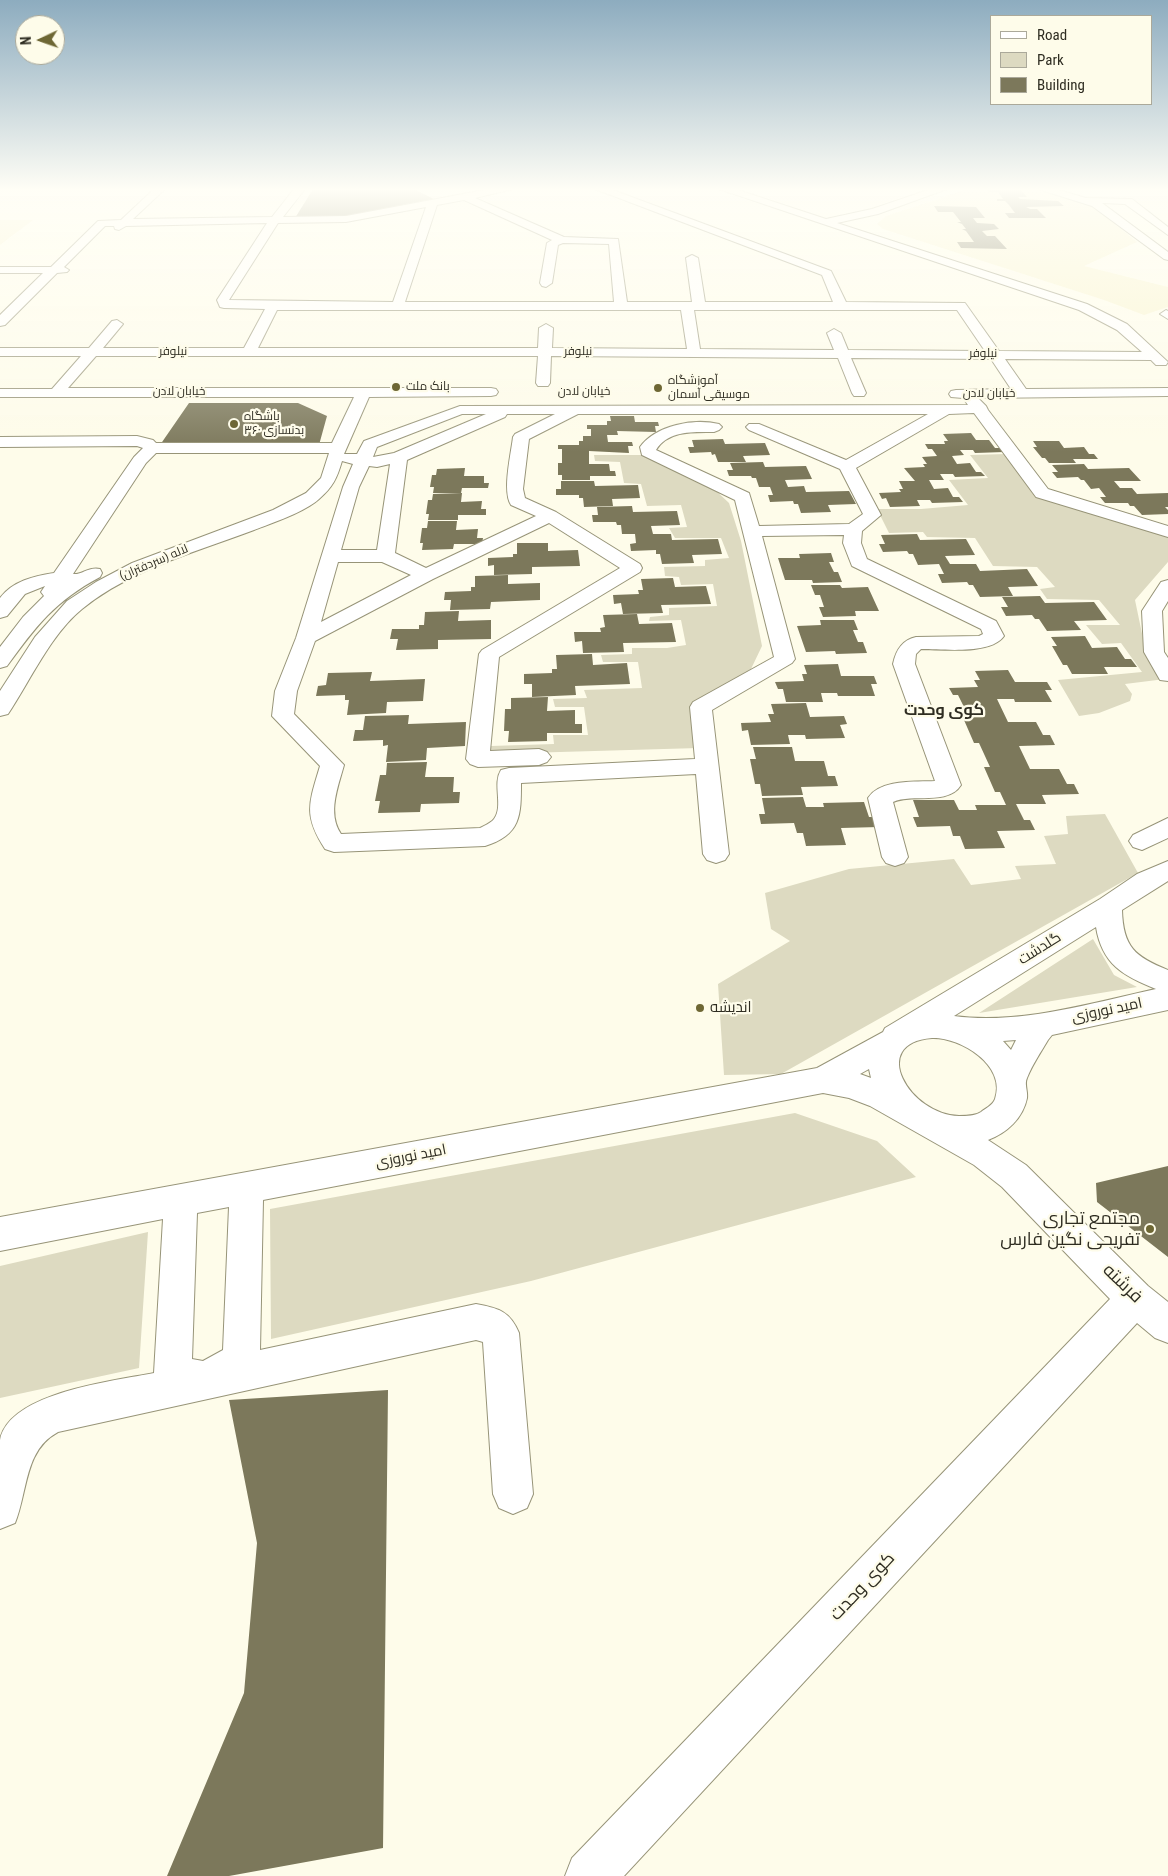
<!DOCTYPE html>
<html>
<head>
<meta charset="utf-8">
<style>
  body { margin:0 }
  #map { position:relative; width:1168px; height:1876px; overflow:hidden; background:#fefcea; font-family:"Roboto Condensed",sans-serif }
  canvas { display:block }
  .legend { position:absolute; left:990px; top:15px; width:162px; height:90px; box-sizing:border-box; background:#fefcea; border:1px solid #aba99a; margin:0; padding:6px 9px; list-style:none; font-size:15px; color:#2f2d22 }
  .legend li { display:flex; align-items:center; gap:10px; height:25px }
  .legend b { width:25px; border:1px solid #aba99a }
  .north { position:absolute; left:15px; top:15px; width:50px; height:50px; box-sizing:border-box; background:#fefcea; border:1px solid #aba99a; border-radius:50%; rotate:267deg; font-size:14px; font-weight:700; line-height:20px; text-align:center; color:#2f2d22 }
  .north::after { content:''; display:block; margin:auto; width:18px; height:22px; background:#6e6734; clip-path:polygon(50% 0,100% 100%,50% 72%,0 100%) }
</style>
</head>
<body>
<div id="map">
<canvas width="1168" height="1876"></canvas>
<ul class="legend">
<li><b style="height:6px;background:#fff"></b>Road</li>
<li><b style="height:14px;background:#dddac1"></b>Park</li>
<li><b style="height:14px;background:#7c785b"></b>Building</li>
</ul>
<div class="north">N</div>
</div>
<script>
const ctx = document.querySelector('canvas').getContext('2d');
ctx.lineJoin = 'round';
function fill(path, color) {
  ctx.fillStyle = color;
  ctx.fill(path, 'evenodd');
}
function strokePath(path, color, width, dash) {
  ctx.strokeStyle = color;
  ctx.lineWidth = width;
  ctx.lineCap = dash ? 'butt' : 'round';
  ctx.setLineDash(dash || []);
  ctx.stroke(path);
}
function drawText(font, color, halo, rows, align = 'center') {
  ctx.font = font + ' "Roboto Condensed",Cairo,sans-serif';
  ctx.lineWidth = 4.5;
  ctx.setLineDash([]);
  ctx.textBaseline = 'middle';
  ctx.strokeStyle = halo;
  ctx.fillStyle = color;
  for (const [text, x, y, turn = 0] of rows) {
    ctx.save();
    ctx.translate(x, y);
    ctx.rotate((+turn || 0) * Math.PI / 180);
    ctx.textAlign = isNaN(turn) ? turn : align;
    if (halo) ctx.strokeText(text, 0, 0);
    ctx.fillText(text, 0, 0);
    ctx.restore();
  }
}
const built = new Path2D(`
  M968 189 1040 190 1092 205 1137 242 1084 266 1168 287V307L1144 315 1104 300 883 229 877 224 886 216Z
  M0 220H33L0 245Z`);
const green = new Path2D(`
  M1007 454 1033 494 1168 537V562L1135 600 1145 648 1165 679 1125 684 1132 694 1130 701 1099 713 1079 716 1058 680 1142 672 1121 643 1102 644 1086 625H1120L1099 600 1047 599 1040 589 1055 587 1037 567 993 566 975 538 927 537 923 532 889 533 877 509H921L968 505 949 480 988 478 970 455Z
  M594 455H645L711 486 729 503 741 541 762 646 751 669 693 704 699 748 490 754 491 746 554 744 553 735H588L584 707H555L553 699 587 698 584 690 642 688 638 662H603L601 655 632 654V648H667L686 645 681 620 649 621 650 617 669 615V608L717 606 713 584 681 585 679 577 665 576 664 567 705 566V560L729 558 721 538H675L669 528 687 527 681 505 647 506 641 484 624 483 620 462 595 461Z
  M1105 814 1138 873 781 1074 724 1075 718 984 790 941 771 929 765 893 849 869 954 859 971 885 1021 879 1015 866 1056 864 1044 836 1068 834 1066 816Z
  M1093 939 1114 975 1137 987 979 1013Z
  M795 1113 877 1141 916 1177 531 1281 271 1339 270 1209Z
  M148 1232 139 1368 0 1398V1266Z`);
const building = new Path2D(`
  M313 189H413L434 199 338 217 295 218Z
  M986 189H1020L1027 197H1018L1020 199 1058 201 1064 206 1026 207 1030 209H1037L1046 218H1009L1005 213H1015L1009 205 1005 201H997V199H1003L998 192H989Z
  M934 206 976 207 985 218H973L977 223 994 224 999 229 982 231 987 236H995L1007 249 961 248 957 242H974L966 231 962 229H966L962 224 957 222H961L953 212H938Z
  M189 403H298L327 416 319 445H160Z
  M610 416H634L635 422H658L659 426H655L656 432 617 431 618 435H607L608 442H632L633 446H628L629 453 589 451V464H609L610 471H615L616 476H590V480H562V475H558V463H562V449H558V445H579V441H583V436H591V429H587V425H607V421H611Z
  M971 433 976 440H989L995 448H1000L1004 452 975 453 973 450H960L964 455 952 456 957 464 970 463 976 472H981L985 476 955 477 953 474H940L944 480H929L934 489 948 488 953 497H959L963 502 932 503 930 500H917L920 506 890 507 886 498 882 499 879 493 901 492 899 489H903L899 481H915L904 468 925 467 923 464H927L922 457 937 456 932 449H928L925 444H945L944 441H948L943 434Z
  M723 439 725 444 765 443 770 455 743 456 746 462H718L715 454 712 455 711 452 690 453 688 447H694L692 440Z
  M1033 441H1059L1064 448 1084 447 1089 454H1094L1098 459H1073L1076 463H1049L1045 458H1042L1033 447H1037Z
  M763 462 765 467 806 466 812 479 785 480 788 487 804 486 806 492 849 491 856 504 828 505 831 512 801 513 798 504H794L793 501 770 502 768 495H773L770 487H759L756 478H752L751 476H729L727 470H733L730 463Z
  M1084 464 1088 469 1129 468 1141 481H1114L1120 488H1132L1137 494 1168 493V507H1165L1168 510V514L1142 515 1134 506H1130L1128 503H1105L1100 497H1106L1099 488 1091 489 1084 480H1081L1078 477 1057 478 1052 472H1058L1052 465Z
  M465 468 464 476H484V483H489L488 488H462L461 493H433L434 487H430L432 475H436L437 469Z
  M561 481H594L595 486 638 485 640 498 612 499 613 506 584 507 583 498H579V495H556V489H561Z
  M462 493 461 502 482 501 481 509H486V515H458V520H428L429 514H426L428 500H432L433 494Z
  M632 506 633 512 677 511 680 525 651 526 653 534H671L672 540 718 539 722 554 692 555 694 563 662 564 660 554H656V550L631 551 630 544 636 543 635 534H622L621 525H617L616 522H593L592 515H598L597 507Z
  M428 521H457L456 530 478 529 477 538H483L482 544H454L453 549 422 550 423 543H420L422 528H427Z
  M917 534 920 540 966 539 975 555 945 556 950 564H976L980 571 1027 569 1038 586 1008 587 1013 596 980 597 973 585H969L967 582 942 583 938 574H944L939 564 918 565 913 554H909L907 551 883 552 879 544H885L881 535Z
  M517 543H548V551L578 550 580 566 532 567V574L494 575V565L488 566V558L513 557V554H517Z
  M831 553 834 562H829L834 572H838L842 582 813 583 812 580H785L778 558H800L799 554Z
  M508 575V584L540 583V600L491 602 490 609 450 610 451 600H444L445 592 471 591V587H475V576Z
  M673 578 675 587 706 586 711 604 661 605 663 613 623 614 621 603 614 604 613 595 639 594 638 590H643L641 579Z
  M811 585H840L842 588 868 587 879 611H855L856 616 823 617 819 607H824L820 595H815Z
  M1040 596 1045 603 1094 602 1107 620 1074 621 1081 630 1047 631 1039 619H1035L1032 615 1006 616 1001 607H1008L1002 597Z
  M459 611 458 621 491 620V639L438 640V649L396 650 398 639H390L392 629H419V625H424L425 612Z
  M637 614 639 624 672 623 676 642 623 643 624 652 583 653 582 641 575 642 574 632H601L600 628 605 627 603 615Z
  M820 620H854L858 630H853L858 642H863L867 653 836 654 835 651 806 652 797 626 821 625Z
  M1085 636 1092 648 1117 647 1125 659H1131L1137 667H1104L1108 674H1072L1067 665H1063L1052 646H1057L1051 637Z
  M592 654 593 665 627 663 630 684 575 686 576 695 532 697V684H524V674L552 673V669H557L556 655Z
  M838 664 841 676H874L877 684H871L875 696H838L837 693H821L823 702H786L783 689H778L775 682 804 681 802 674H807L804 665Z
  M1008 670 1015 682H1047L1052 690H1045L1052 702H1015L1014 699H997L1008 722H1036L1043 735H1050L1055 745 1019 746 1030 769H1059L1067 784H1074L1079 794 1042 795 1046 804H1016L1024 820H1030L1035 830 997 831 1005 848 965 849 960 836H953L950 826 917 827 913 817H919L913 800H954L959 810H977L975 805H1006L1000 792H995L984 767H990L979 743H974L964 720H970L965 709 958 695H953L949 688 978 687 974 680H980L975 671Z
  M372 672 370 681 425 679 423 701 387 702 386 713 347 715 349 700H345V695L316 696 318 686 326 685 328 673Z
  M548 697 547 711 575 710V724H582V733H547V741L508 742 509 731H504L505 709H511V698Z
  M806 703 810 717 844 716 847 724 840 725 845 738 806 739 805 735H788L790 744 751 745 748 730 742 731 741 723 771 722 768 714H774L771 704Z
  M409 715 408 724 466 722 465 746 427 748 426 760 386 762 388 745 383 746V740L353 741 355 730H363L365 716Z
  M753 747H792L795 761H824L828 776H835L838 786 801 787 803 795 762 796 760 784H755L750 759H756Z
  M427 762 425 777H454L453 792H460L459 803 421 804 420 812 378 813 380 801H375L380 775H386L387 763Z
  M803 797 806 807H824L823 803 864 802 869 817H876L879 827 841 828 846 845 806 846 803 833H797L794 823 761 824 759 814H765L762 798Z
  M1168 1166V1257L1097 1202 1096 1183Z
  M388 1390 383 1848 229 1876H167L244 1693 257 1543 229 1400Z`);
const minor = new Path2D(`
  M154 189H165L133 219 272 217 294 189H305L283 217 346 216 490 189H513L475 198 564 237 618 239 627 302H692L686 258 692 255 698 258 705 302H833L822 275 595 189H610L831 271 846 302 965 303 999 351 1142 352 1117 330 1079 310 719 189H735L826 219 872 209 931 189H947L878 214 837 223 1087 304 1127 324 1168 362 1166 365H1156L1151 360 1005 359 1026 389 1168 388V396L978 398 986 406 988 410 1048 489 1168 526V537L1036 497 974 413 949 414 856 468 881 515 862 531 861 543 867 559 996 621 1004 636C991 655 943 649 921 649L916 654 915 664 961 785C948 806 912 793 893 802L908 857 904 863 895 866 886 863 882 857 868 798C880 779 916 782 935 781L893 664C896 650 902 640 916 637L979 636 983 634 981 629 852 566 843 543 844 535 762 536 795 659 792 663 712 710 729 854 725 860 716 863 707 860 703 854 696 774 521 783C521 815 521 835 485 846L334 852 325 849C303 815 309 803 320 766L272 716 275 691 296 638 343 487 353 464 342 461C337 478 333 487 319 499 305 512 272 523 254 530 196 552 131 569 82 609 51 634 30 681 8 714L0 716V691L35 637 67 601 96 582 132 563 273 510 306 493 321 478 329 453H156L146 463 73 574C82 575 89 566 100 569L102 573 100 577C55 601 36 626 7 666L0 668V647L23 617 44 596 41 592 45 586 25 594 7 616 0 618V598C13 581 34 576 54 573L134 457 143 448 137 446 0 447V437L137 436 153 440 156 443H332L354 397H0V389H52L81 356H0V348H89L112 321 117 320 123 324 103 348H244L265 309 224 308 220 307 217 300 267 223 126 226 119 230 115 229 114 226H105L64 267 69 270 67 272 57 273 5 325 0 326V315L43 273H0V267H51L98 221 121 220ZM464 200 552 240 547 243 540 283 542 286 546 287 552 283 558 245 563 243 609 244 614 302H405L437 205ZM426 207 393 302 229 300 278 223 346 222ZM277 310H681L687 349 552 348 553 328 546 324 539 328 538 348H258ZM694 310H957L985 351 848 350 841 333 834 329 827 333 834 350 700 349ZM96 356H538L536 383 538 386H548L550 383 551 356 838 358 852 393 854 396H864L866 393 851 358 991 359 1011 389 956 390 951 391 949 394 951 397 963 398 968 405 460 406 364 441 357 454H344L369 397 491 396 496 395 498 392 496 389 491 388H68ZM462 414H486L394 453 373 457 377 447ZM507 414H555L515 434 513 437C511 454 502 491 511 505L536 516 426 568 395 553 407 460 505 417ZM578 414H928L846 460 759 424H749L746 427 749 430 840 469 863 514 849 524 759 526 749 493 656 450C668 430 694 432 714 432L719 430 722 427 719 424C694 418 656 425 640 447L642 455 735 500 774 657 693 702 690 707 695 759 509 768 501 770C492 784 504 806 494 819 491 823 484 826 480 828L341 834C327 813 338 787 344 765L294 714 297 691 315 641 433 579 549 523 620 568 482 650 479 654 466 759 470 764 478 767 539 765 547 762 551 757 547 752 539 749 490 751 499 657 640 572 642 568 640 564 556 512 525 498 523 489 529 439ZM390 464 377 550H341L359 487 369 466 377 467ZM338 562H382L411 575 321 622Z
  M1038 189H1055L1086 198 1132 199 1168 227V235L1125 204 1102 203 1168 252V260L1164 259 1092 206Z
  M1166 310 1168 311V319L1160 314Z
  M1168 580V601L1162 611 1164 652 1168 658V681L1160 680 1144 652 1142 611 1161 582Z
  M1168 818V838L1142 850 1133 847 1129 841 1133 835Z
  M1168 861V881L1122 910C1123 947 1135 957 1168 970V1010L1052 1035 1048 1040C1041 1052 1032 1065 1027 1078 1024 1084 1028 1091 1027 1098 1023 1118 1007 1133 988 1140L1026 1165 1148 1286 1168 1302V1343L1155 1338 1137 1323 624 1876H565L572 1858 1110 1299 1002 1187 974 1165 870 1106 849 1098 823 1093 263 1200 260 1350 476 1304C498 1308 510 1311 519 1333L533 1494 527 1508 513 1514 499 1508 493 1494 483 1342 476 1340 58 1432C24 1450 28 1491 15 1523L0 1529C0 1508 0 1488 0 1467 0 1459 0 1449 0 1440 9 1392 115 1381 154 1373L163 1219 0 1251V1217L817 1068 883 1032 885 1028 1100 899 1137 874ZM1096 927C1102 964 1123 976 1156 989 1092 1003 1019 1025 954 1016ZM932 1038C960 1037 1007 1065 995 1099 993 1105 986 1108 981 1112 975 1116 967 1116 959 1116 910 1115 867 1043 932 1038ZM1016 1040 1011 1050 1003 1041ZM869 1069 871 1078 860 1074ZM229 1207 223 1350 203 1361 192 1359 197 1213Z`);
const markers = [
  [396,387,5,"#6e6734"],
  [658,388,5,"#6e6734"],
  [234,424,5,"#6e6734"],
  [700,1008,5,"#6e6734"],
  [1150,1229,5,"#6e6734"]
];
const farStreetnames = [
  ["نیلوفر",173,352],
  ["نیلوفر",578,352],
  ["نیلوفر",983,354],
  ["خیابان لادن",179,392],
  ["خیابان لادن",584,392],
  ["خیابان لادن",989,394],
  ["لاله (سردفتران)",154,563,-23]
];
const farPoinames = [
  ["آموزشگاه",668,381],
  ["موسیقی آسمان",668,395],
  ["بانک ملت",406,387],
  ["باشگاه",244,417],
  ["بدنسازی ۳۶۰",244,431]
];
const streetNames = [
  ["گلدشت",1040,949,-32],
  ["امید نوروزی",1107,1011,-12],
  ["امید نوروزی",411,1157,-11]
];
const poiNames = [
  ["اندیشه",710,1008]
];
const neighbourhoodNames = [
  ["کوی وحدت",944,711]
];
const nearPoinames = [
  ["مجتمع تجاری",1140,1219],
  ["تفریحی نگین فارس",1140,1240]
];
const nearStreetnames = [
  ["فرشته",1122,1284,44],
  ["کوی وحدت",863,1587,-47]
];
fill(built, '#f9f4ce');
fill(green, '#dddac1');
fill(building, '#7c785b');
strokePath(minor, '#979478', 2);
fill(minor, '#fff');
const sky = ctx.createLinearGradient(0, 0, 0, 452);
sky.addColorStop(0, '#8dacbf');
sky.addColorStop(0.42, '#fffef6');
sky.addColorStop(1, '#fffef600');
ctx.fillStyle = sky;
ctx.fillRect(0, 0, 1168, 452);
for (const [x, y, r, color] of markers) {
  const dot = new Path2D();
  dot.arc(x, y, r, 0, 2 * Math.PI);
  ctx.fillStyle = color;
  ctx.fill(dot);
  strokePath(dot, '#fefcea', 2);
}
drawText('12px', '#2f2d22', '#fefcea', farStreetnames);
drawText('12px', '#2f2d22', '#fefcea', farPoinames, 'left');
drawText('15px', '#2f2d22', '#fefcea', streetNames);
drawText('15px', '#2f2d22', '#fefcea', poiNames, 'left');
drawText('bold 16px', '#2f2d22', '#fefcea', neighbourhoodNames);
drawText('18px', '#2f2d22', '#fefcea', nearPoinames, 'right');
drawText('18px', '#2f2d22', '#fefcea', nearStreetnames);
</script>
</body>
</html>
